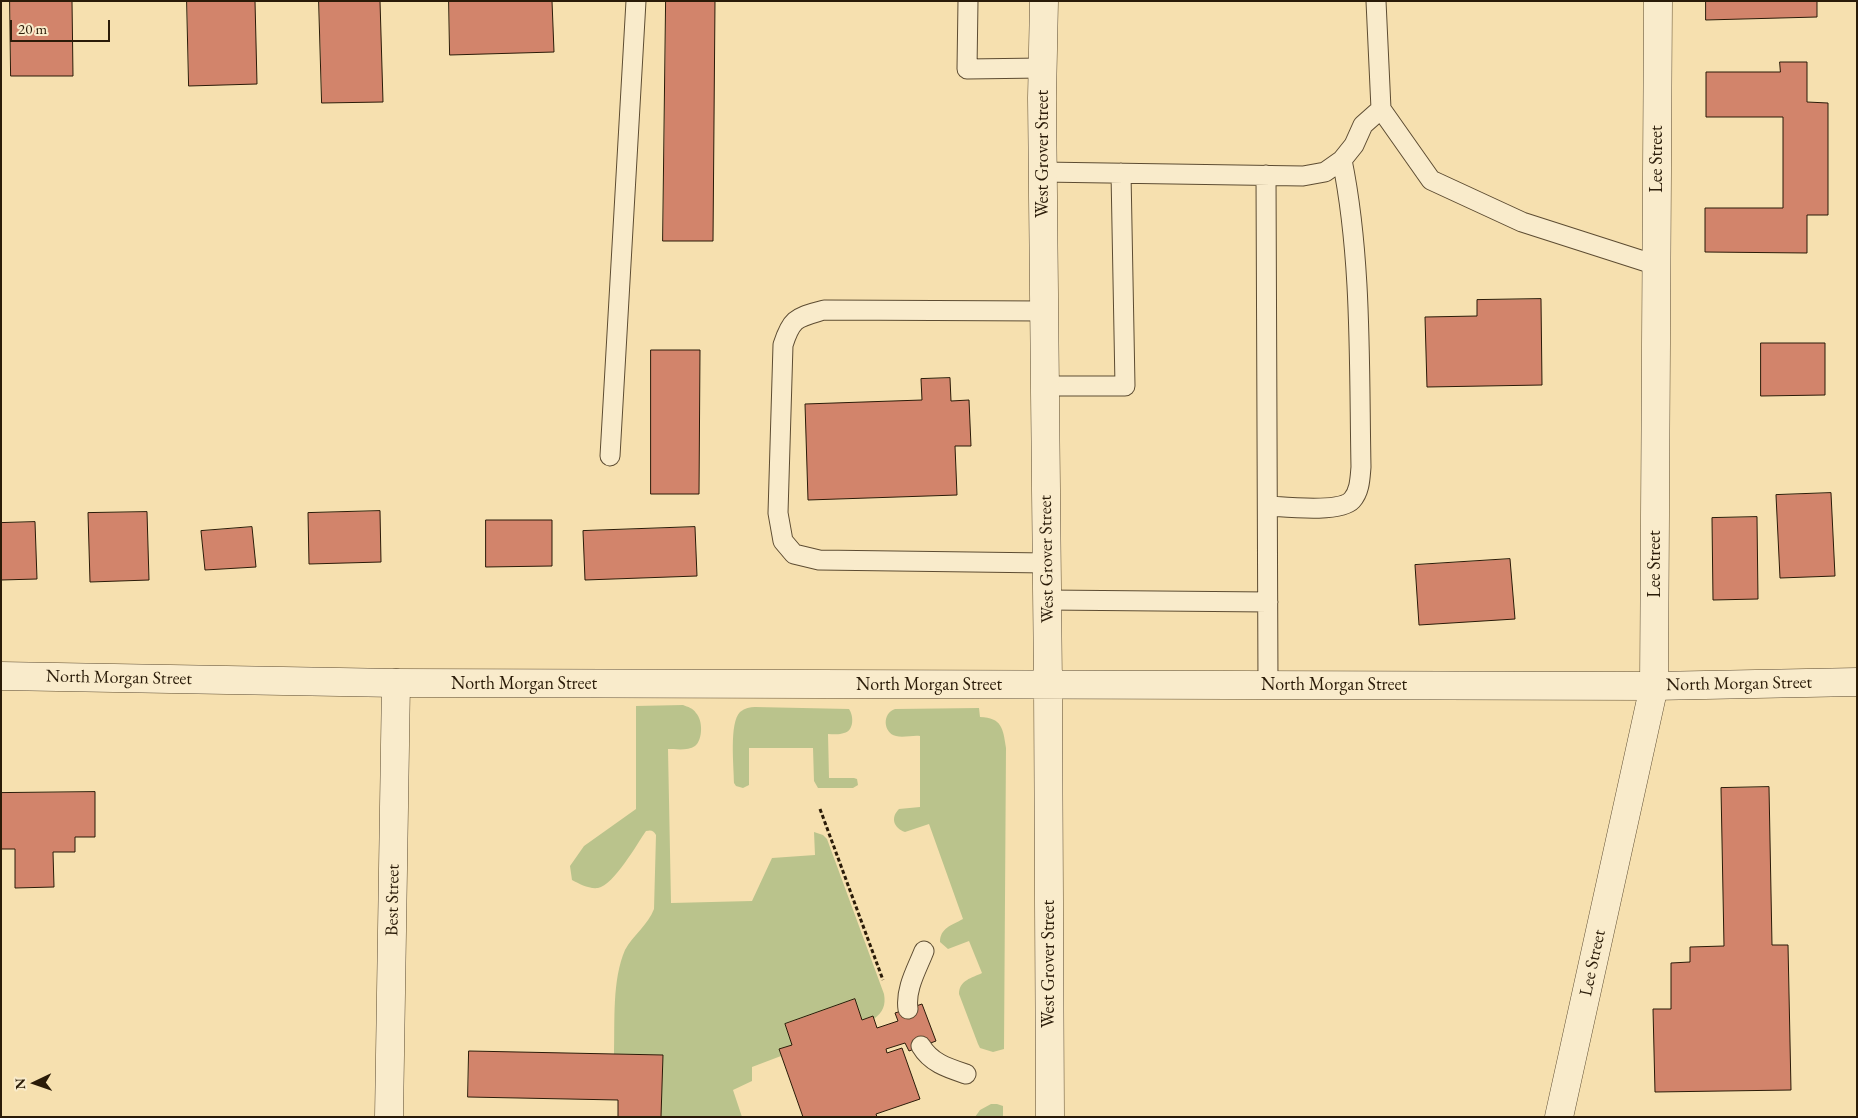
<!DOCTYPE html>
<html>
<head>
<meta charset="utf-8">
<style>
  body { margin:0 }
  #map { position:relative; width:1858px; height:1118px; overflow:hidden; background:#f6e0af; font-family:"EB Garamond",serif }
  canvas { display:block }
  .frame { position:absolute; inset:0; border:2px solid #2a1b08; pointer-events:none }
  .north { position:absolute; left:10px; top:1058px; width:50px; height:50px; -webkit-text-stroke:4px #f9ebcb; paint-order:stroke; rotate:267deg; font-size:14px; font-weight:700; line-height:20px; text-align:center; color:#2a1b08 }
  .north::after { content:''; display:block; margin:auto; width:18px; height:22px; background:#2a1b08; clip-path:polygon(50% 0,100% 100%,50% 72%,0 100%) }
  .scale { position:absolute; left:10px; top:20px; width:100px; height:22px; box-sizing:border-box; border:2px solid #2a1b08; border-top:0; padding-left:6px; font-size:15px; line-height:18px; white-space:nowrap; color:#2a1b08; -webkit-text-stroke:4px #f9ebcb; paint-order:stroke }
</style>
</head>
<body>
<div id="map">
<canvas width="1858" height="1118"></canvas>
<div class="frame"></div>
<div class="north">N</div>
<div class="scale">20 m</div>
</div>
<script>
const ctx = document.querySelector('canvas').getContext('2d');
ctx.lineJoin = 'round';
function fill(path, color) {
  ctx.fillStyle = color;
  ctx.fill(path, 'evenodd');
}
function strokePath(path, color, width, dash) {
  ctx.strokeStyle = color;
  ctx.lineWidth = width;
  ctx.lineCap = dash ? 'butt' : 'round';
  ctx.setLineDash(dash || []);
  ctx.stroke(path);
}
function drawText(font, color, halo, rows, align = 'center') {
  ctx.font = font + ' "EB Garamond",serif';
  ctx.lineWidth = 4;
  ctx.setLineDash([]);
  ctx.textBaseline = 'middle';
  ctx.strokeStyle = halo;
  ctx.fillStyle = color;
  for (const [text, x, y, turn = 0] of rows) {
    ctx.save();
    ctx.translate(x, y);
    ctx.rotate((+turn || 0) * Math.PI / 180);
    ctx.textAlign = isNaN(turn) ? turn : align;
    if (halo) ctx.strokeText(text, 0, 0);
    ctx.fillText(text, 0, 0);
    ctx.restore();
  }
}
const green = new Path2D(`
  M683 705C688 707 693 708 696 713 703 720 703 740 695 746 688 751 676 749 668 749L671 903 752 901 772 858 815 855 814 832 823 835 827 839 884 994C886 1005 883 1012 874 1019L872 1016 862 1020 855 1000 785 1024 792 1045 779 1049 781 1056 752 1067V1081L733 1090 742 1117H661L663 1055 614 1054C615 1021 612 980 625 950 633 935 648 925 654 909L656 835C653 830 651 830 646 831 637 844 614 885 598 888 588 889 580 884 572 880L570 866 584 846 636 809V706Z
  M755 707 849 709C854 716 854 731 844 733 839 735 833 734 828 734L829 778H854L857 779 858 785 853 788H818L814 781 813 748H749V785L743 788 736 786 734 783C734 767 729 723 740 712 745 708 750 707 755 707Z
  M979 708 980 717C1002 718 1003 728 1006 748L1004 1049 993 1052 980 1048 978 1044 959 994C959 980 972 978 982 973L969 941 948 949 940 942C940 928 952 925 963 919L929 824 905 832C894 828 890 818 899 809L920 807V736C913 735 903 738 896 736 883 733 882 713 895 709Z
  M991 1104H997L1003 1106V1117H975L980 1110Z`);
const building = new Path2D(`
  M10 1H72L73 76H11Z
  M187 1H255L257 84 189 86Z
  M319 1H380L383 102 322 103Z
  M449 1H552L554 52 450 55Z
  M666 1H715L713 241H663Z
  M1706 1H1817V17L1706 20Z
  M1780 62H1807V102L1828 103V215H1807V253L1705 252V208H1783V117H1706V72H1780Z
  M1541 299 1542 385 1427 387 1425 317 1477 316V300Z
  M1761 343H1825V395L1761 396Z
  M651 350H700L699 494H651Z
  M950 378 951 401 969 400 971 446H955L957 495 808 500 805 404 922 400 921 379Z
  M1831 493 1835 576 1780 578 1776 495Z
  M380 511 381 562 309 564 308 513Z
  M147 512 149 580 90 582 88 513Z
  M1757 517 1758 599 1713 600 1712 518Z
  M486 520H552V566L486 567Z
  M35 522 37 579 1 580V523Z
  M252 527 256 567 205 570 201 531Z
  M695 527 697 576 585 580 583 531Z
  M1510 559 1515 619 1419 625 1415 565Z
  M1769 787 1772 945H1788L1791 1090 1655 1092 1653 1009H1671V963L1690 962V947L1724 946 1721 788Z
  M95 792V837H75V852H53L54 887 15 888V849H1V793Z
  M855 999 862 1020 873 1016 877 1028 898 1021 895 1013 922 1004 936 1041 909 1051 905 1043 886 1049 887 1053 902 1048 920 1099 876 1114 877 1117H803L779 1049 792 1045 785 1024Z
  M469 1051 663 1055 661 1117H618V1100L468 1097Z`);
const path = new Path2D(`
  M820 809 883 980`);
const service = new Path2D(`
  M968 1 967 69 1042 68
  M1376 1 1381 109 1431 180 1522 222 1656 265
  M1042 172 1303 176 1325 172 1342 160 1354 145 1363 125 1381 109
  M1266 175 1268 685
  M1044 311 824 310C797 318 792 317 783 345L778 513 783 541 794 554 819 560 1047 563
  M1045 386H1125L1121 173
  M610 456 636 1
  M1268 506C1286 507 1340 513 1352 500 1360 491 1360 478 1361 467 1359 367 1362 258 1342 160
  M1047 600 1268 602
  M908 1009C905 989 917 969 924 951
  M921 1046C931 1063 948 1068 966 1074`);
const minor = new Path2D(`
  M389 1117 396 683
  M1559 1117 1654 686 1658 1`);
const tertiary = new Path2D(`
  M1044 1 1042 98 1048 685 1050 1117
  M1 676 396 683 1654 686 1857 682`);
const streetNames = [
  ["West Grover Street",1043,154,-90],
  ["Lee Street",1657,159,-90],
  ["West Grover Street",1047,559,-91],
  ["Lee Street",1655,564,-90],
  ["North Morgan Street",119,678,1],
  ["North Morgan Street",524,684],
  ["North Morgan Street",1739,684,-1],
  ["North Morgan Street",929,685],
  ["North Morgan Street",1334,685],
  ["Best Street",393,900,-89],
  ["Lee Street",1593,963,-78],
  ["West Grover Street",1049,964,-90]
];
fill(green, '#bac38c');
fill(building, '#d2846b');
strokePath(building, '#2a1b08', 1);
strokePath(service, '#5d4c32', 21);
strokePath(minor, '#5d4c32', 29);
strokePath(tertiary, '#5d4c32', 29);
strokePath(path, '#2a1b08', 3, [4, 2.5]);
strokePath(service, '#f9ebcb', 19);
strokePath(minor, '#f9ebcb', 28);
strokePath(tertiary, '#f9ebcb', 28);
drawText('18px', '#2a1b08', '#f9ebcb', streetNames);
</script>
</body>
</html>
